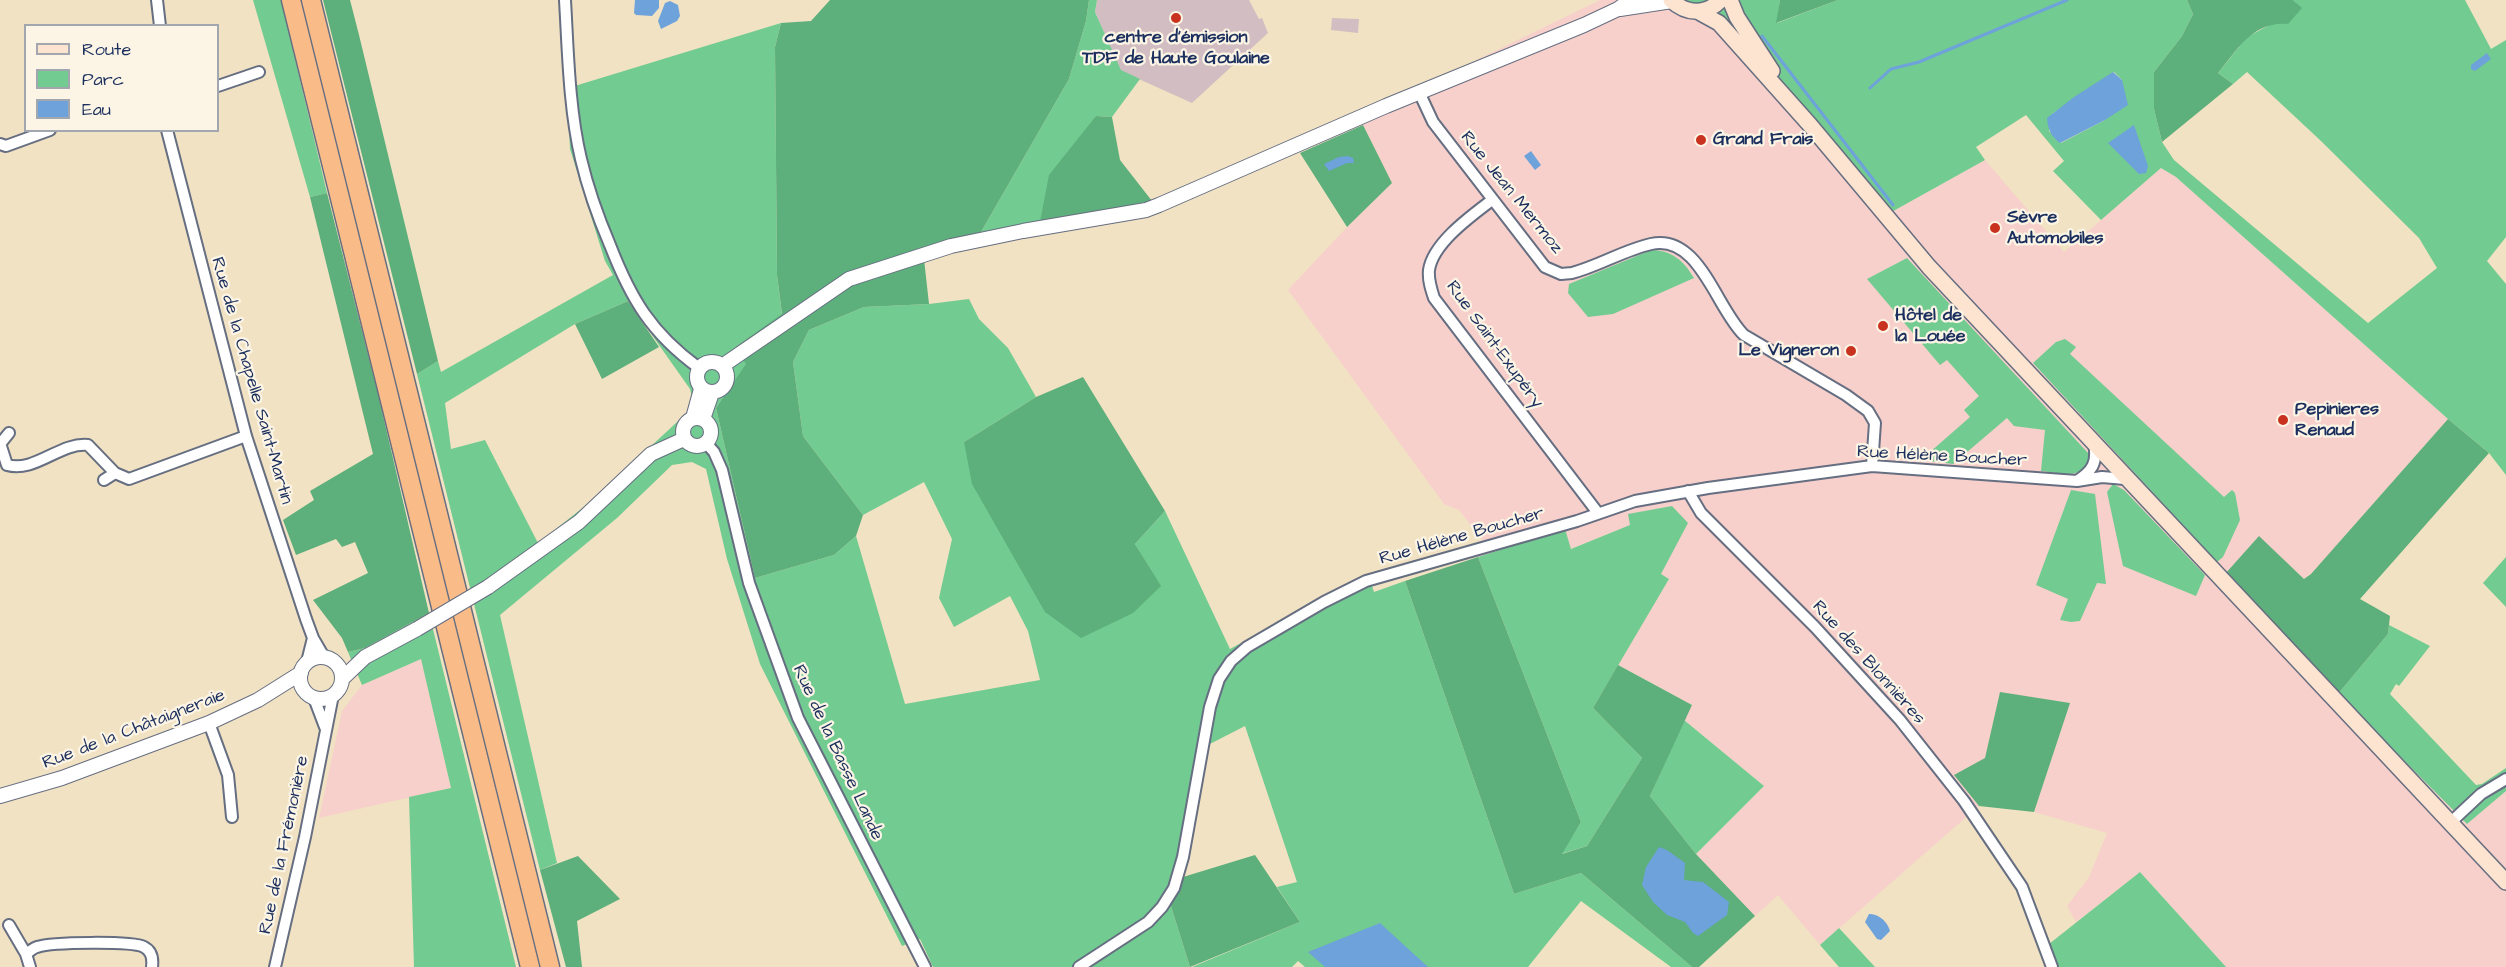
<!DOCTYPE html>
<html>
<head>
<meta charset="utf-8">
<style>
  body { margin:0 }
  #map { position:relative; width:2506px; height:967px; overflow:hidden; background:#f1e2c3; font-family:"Architects Daughter",sans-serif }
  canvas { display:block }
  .legend { position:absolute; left:24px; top:24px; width:195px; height:108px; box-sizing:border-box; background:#fcf5e5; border:2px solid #a2a6af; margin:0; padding:8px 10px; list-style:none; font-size:18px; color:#1b2f5e }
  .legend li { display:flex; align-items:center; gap:12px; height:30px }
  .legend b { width:30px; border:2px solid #a2a6af }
</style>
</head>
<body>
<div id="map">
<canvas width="2506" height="967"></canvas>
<ul class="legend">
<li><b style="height:8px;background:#fde4d0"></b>Route</li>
<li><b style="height:16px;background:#72cb91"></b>Parc</li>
<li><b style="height:16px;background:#6ea2da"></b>Eau</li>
</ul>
</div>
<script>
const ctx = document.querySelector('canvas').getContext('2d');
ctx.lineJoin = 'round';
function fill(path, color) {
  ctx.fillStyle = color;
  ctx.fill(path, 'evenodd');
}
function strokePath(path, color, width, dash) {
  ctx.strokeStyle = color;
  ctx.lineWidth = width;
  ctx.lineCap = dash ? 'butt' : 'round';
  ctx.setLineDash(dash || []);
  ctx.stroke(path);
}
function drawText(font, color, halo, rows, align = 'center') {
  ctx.font = font + ' "Architects Daughter",sans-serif';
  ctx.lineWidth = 4.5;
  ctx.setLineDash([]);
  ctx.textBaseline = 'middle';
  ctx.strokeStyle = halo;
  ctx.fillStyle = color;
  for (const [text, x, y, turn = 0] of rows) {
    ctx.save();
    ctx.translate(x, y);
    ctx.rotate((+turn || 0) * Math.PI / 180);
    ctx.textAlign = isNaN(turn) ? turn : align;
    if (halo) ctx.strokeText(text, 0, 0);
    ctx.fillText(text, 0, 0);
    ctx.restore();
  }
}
const built = new Path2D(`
  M1600 0H1664L1715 22 1879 219 1985 160 2064 252 2161 168 2176 177 2448 419 2311 574 2304 579 2259 537 2338 694 2404 761 2467 824 2506 791V967H2226L2140 872 2076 922 2067 906 2089 877 2107 833 2034 812 2070 703 2000 693 1985 758 1955 775 1979 806 1820 945 1778 895 1755 916 1696 854 1764 786 1684 720 1692 705 1618 665 1669 579 1661 574 1631 525 1570 549 1565 529 1478 557 1476 548 1483 541 1459 510 1444 504 1288 290 1347 227 1392 183 1356 111 1454 71Z
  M421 659 451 788 319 818 342 711 362 685Z`);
const industrial = new Path2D(`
  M1097 0H1249L1259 19 1262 18 1268 33 1192 103 1121 71 1095 12Z
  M1332 18 1359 19 1358 33 1331 30Z`);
const green = new Path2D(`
  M253 0H281L327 193 310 197Z
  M1089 0H1097L1095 12 1121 70 1140 79 1112 117 1096 116 1040 222 981 232 1069 79 1086 21Z
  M1664 0H1780L1777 23 1838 0H2187L2193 14 2182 36 2154 72V109L2162 142 2174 160 2368 323 2437 268 2419 238 2321 141 2247 72 2233 84 2218 73 2247 37 2301 8 2293 0H2465L2491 49 2506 40V237L2487 261 2506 284V475L2489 453 2448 419 2176 177 2161 168 2101 220 2053 171 2064 161 2026 115 1976 147 1985 160 1879 219 1716 22ZM2114 72 2122 80 2105 120 2061 143 2049 131 2052 114Z
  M781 23 775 47 777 275 782 315 735 347 747 364 716 408 755 578 834 555 856 536 905 704 1040 680 1028 631 1010 596 954 627 939 598 952 539 924 482 863 515 803 436 793 362 809 330 864 307 929 304 969 299 979 319 1008 348 1036 397 964 442 1160 586 1135 544 1165 511 1230 649 1368 574 1374 592 1405 581 1514 894 1581 873 1692 967H1671L1581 901 1528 967H1305L1298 961 1292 967H1192L1300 922 1277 887 1297 882 1245 726 1206 746 1183 877 1170 903 1190 967H933L920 939 902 946 760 664 727 559 706 469 692 462 672 465 617 518 500 615 557 863 540 870 417 374 438 361 441 372 613 275 605 261 570 149 567 85H578ZM628 301 690 389 693 401 690 410 594 499 538 543 485 440 451 449 445 403 575 324Z
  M1651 250C1672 250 1684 261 1694 278L1613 314 1588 317 1568 293 1569 284Z
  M1907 258 2089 454C2088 482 2060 473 2041 471L2045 430 2014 426 2007 418 1953 464 1921 460 1970 417 1964 410 1979 396 1947 360 1940 365 1867 279Z
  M2065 339 2076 347 2070 354 2224 497 2232 490 2235 493 2240 520 2223 557 2217 562 2033 363 2056 342Z
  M2113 484 2124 490 2205 575 2196 596 2123 566 2107 492Z
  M2071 490 2095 494 2106 584 2097 583 2080 621 2071 622 2060 620 2068 599 2036 585Z
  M1672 506 1688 523 1661 574 1669 579 1593 708 1642 758 1587 846 1561 854 1581 822 1478 557 1565 529 1571 549 1630 525 1628 514Z
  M2506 557V607L2483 583Z
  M429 613 516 967H414L409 797 451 788 421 659 362 685 348 652 365 648Z
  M2389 625 2430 646 2399 686 2396 684 2390 694 2476 785 2482 784 2506 768V791L2467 824 2338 694 2388 634Z
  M1684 720 1764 786 1696 854 1650 796Z
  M2140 872 2226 967H2058L2049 944Z
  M1839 928 1875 967H1839L1820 945Z`);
const forest = new Path2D(`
  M323 0H350L359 35 438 361 417 374Z
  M830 0H1089L1086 21 1069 79 981 232 923 250 929 304 864 307 809 330 793 362 803 436 863 515 856 536 834 555 755 578 716 408 746 364 735 347 782 314 777 275 775 47 781 23 811 21Z
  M1780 0H1838L1776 23Z
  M2187 0H2293L2302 8 2288 24C2253 21 2238 49 2218 73L2233 84 2162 142 2154 109V72L2182 36 2193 14Z
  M1096 116 1112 117 1120 160 1152 201 1040 222 1049 175Z
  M1363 125 1392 183 1347 227 1300 153Z
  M327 193 378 394 429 613 365 648 348 652 342 638 313 600 368 573 355 542 342 547 336 539 296 555 283 520 314 500 310 491 373 454 310 197Z
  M628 301 659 347 602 379 575 324Z
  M1083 377 1165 511 1135 544 1161 586 1133 613 1081 638 1045 612 972 484 964 442 1036 397Z
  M2448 419 2489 453 2360 599 2390 616 2388 634 2338 694 2225 574 2259 536 2304 579 2311 574Z
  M1478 557 1581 822 1562 854 1587 846 1642 758 1593 708 1618 665 1692 705 1650 796 1696 854 1755 916 1699 967H1692L1581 873 1514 894 1405 581Z
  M2000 692 2070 703 2034 812 1979 806 1954 775 1985 758Z
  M1255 855 1300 922 1190 967 1170 903 1183 877Z
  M578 856 620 899 577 921 582 967H566L540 870Z`);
const water = new Path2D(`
  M635 0H659V8L652 16 636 15 634 13Z
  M670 1 678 5 680 16 677 21 661 29 658 21 665 3Z
  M2487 53 2491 59 2475 71 2471 69V65Z
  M2113 72 2122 80 2128 105 2105 120 2060 143C2051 136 2048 130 2047 118L2074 97Z
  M2134 125 2148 166 2146 173 2139 174 2108 143Z
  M1531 151 1541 165 1535 170 1524 156Z
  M1348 156 1353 158 1354 163H1347L1329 171 1324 164 1339 157Z
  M1659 847 1667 850 1685 863 1684 880 1703 882 1729 902 1727 915 1698 936 1693 933 1685 922 1667 915 1653 902 1642 885 1646 867Z
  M1869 914C1878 913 1888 922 1890 931L1881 940 1877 939 1865 922Z
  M1380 923 1428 967H1325L1308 952Z`);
const stream = new Path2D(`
  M1762 36 1893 205
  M1870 88 1891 69 1919 62 2067 0`);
const minor = new Path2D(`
  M157 0 160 26
  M565 0C568 51 569 109 581 159 588 189 598 217 610 245 631 299 651 333 699 368
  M218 86 259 72
  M1419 92 1433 122 1545 267 1561 274 1572 273C1599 266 1624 250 1651 244 1699 233 1716 308 1744 335L1846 395 1868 411 1875 423 1872 466
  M167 130 246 436 306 619 313 638 324 657
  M0 144 6 146 50 130
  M1492 200C1471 216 1433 243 1429 270 1428 280 1431 289 1434 298L1598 513
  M0 443 7 465C35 473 60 442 88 445L115 473 129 479 246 436
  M1 443 9 433
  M706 443 714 452 722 470 749 583 798 718 925 967
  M2094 444C2098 463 2092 471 2077 481L2102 477 2125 479
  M104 480 115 473
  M1688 491 1701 513 1815 627 1900 720 1964 801 2022 887 2052 967
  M307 662 313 638
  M314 698 325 727
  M209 723 228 775 232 817
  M2450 823 2481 794 2506 779
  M9 925 26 954
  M30 967 26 954C29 952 33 948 37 947 52 942 132 941 144 947 152 951 153 959 152 967
  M275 967 305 837 333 695
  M1079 967 1148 922 1162 907 1174 888 1183 857 1210 707 1219 679 1231 661 1247 647 1324 602 1366 581 1577 521 1635 501 1708 488 1872 466 2077 481`);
const tertiary = new Path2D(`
  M1620 9 1672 1
  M697 377a15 15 0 1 1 30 0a15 15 0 1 1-30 0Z
  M722 366 849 279 951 246 1023 231 1146 210 1159 205 1386 106 1584 25 1618 9 1631 0
  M683 432a14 14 0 1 1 28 0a14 14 0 1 1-28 0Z
  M693 418 701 389
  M703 419 712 393
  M488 587 579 522 651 454 684 439
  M300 678a21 21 0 1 1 42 0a21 21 0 1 1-42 0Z
  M342 679 365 657 417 629
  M0 796 62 778 209 723 258 700 301 673`);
const secondary = new Path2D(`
  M1671 0C1687 15 1706 15 1721 0
  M1730 0 1737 17 1772 71
  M1699 12 1719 23 1810 125 1929 267 2506 882`);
const trunk = new Path2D(`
  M291 0 530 967
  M311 0 550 967`);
const tertiaryBridge = new Path2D(`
  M417 629 488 587`);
const markers = [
  [1176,18,6,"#c8321e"],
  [1701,140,6,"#c8321e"],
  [1995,228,6,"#c8321e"],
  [1883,326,6,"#c8321e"],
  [1851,351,6,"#c8321e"],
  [2283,420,6,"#c8321e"]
];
const poiNames = [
  ["centre d'émission",1176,38,"center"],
  ["TDF de Haute Goulaine",1176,59,"center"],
  ["Grand Frais",1713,140],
  ["Sèvre",2007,218],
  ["Automobiles",2007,239],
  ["Hôtel de",1895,316],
  ["la Louée",1895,337],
  ["Le Vigneron",1839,351,"right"],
  ["Pepinieres",2295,410],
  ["Renaud",2295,431]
];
const streetNames = [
  ["Rue Jean Mermoz",1511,193,51],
  ["Rue Saint-Exupéry",1494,345,54],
  ["Rue de la Chapelle Saint-Martin",251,381,74],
  ["Rue Hélène Boucher",1942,457,3],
  ["Rue Hélène Boucher",1462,537,-16],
  ["Rue des Blonnières",1868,663,48],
  ["Rue de la Châtaigneraie",134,730,-21],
  ["Rue de la Basse Lande",837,753,65],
  ["Rue de la Frémonière",285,845,-78]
];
fill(built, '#f7d0cb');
fill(industrial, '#d2bec2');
fill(green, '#72cb91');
fill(forest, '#5daf7b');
fill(water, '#6ea2da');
strokePath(stream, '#6ea2da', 3);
strokePath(minor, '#666e81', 14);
strokePath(tertiary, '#666e81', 16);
strokePath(secondary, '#666e81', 18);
strokePath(trunk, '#666e81', 21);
strokePath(minor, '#fff', 10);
strokePath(tertiary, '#fff', 14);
strokePath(secondary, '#fde4d0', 15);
strokePath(trunk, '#f9bc89', 18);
strokePath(tertiaryBridge, '#666e81', 16, []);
strokePath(tertiaryBridge, '#fff', 14);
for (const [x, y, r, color] of markers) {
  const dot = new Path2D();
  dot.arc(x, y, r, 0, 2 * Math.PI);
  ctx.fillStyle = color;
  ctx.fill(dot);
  strokePath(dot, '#fcf5e5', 2);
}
drawText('bold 18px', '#1b2f5e', '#fcf5e5', poiNames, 'left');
drawText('18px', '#1b2f5e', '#fcf5e5', streetNames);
</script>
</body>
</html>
